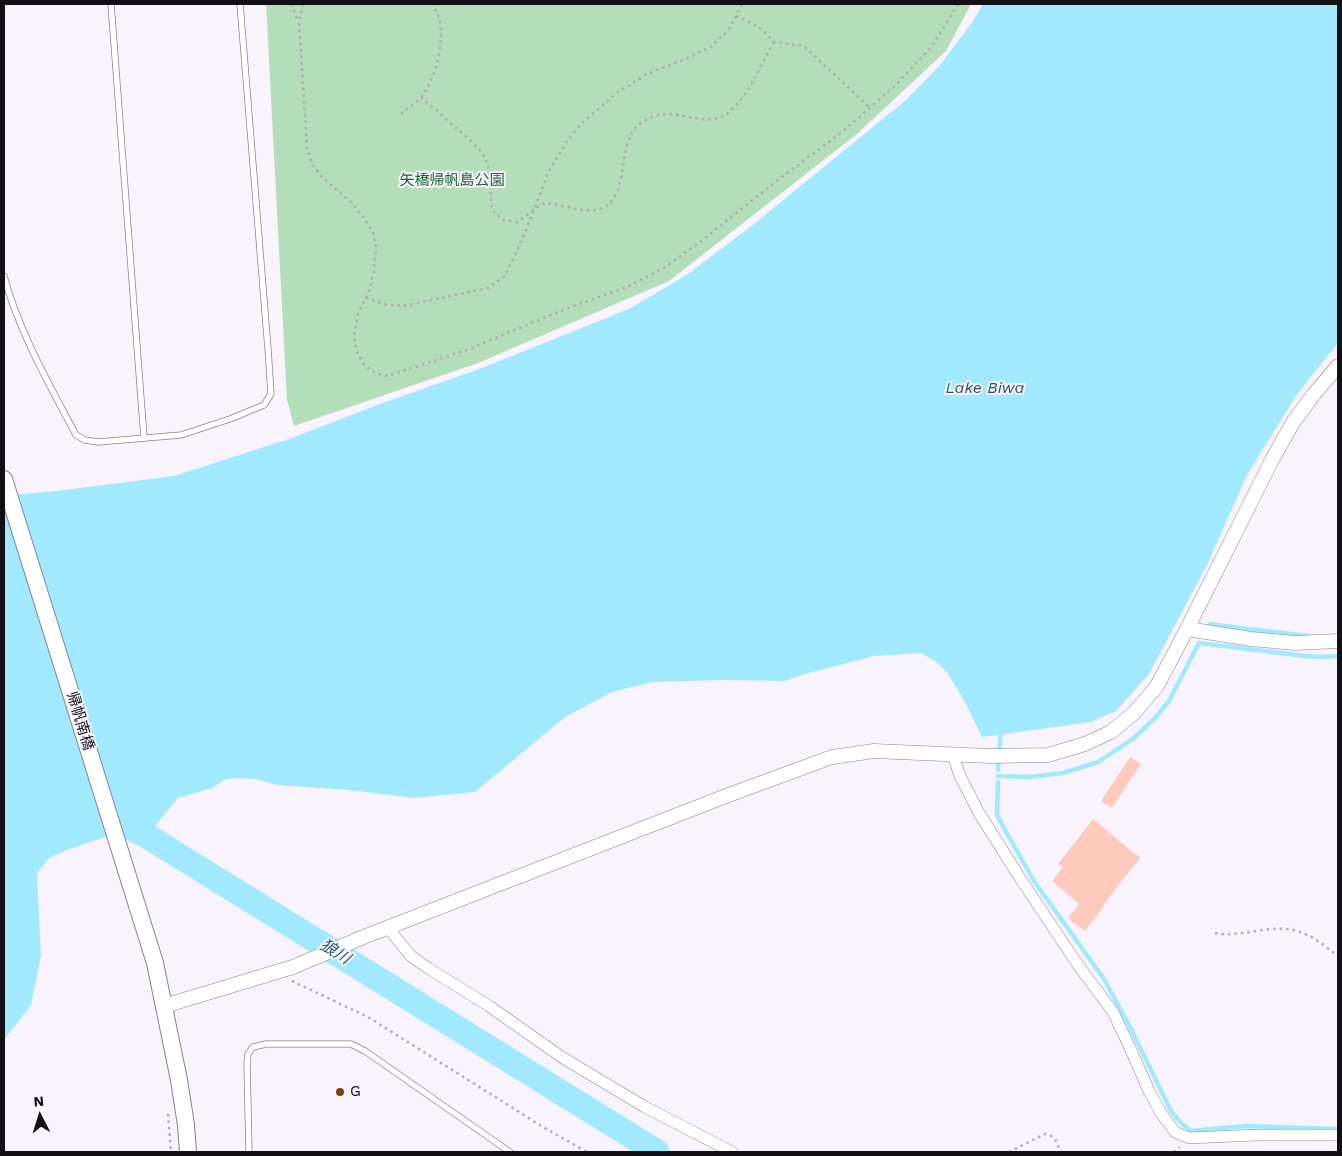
<!DOCTYPE html>
<html>
<head>
<meta charset="utf-8">
<style>
  body { margin:0 }
  #map { position:relative; width:1342px; height:1156px; overflow:hidden; background:#f8f3fd; font-family:"Work Sans",sans-serif }
  canvas { display:block }
  .frame { position:absolute; inset:0; border:5px solid #121014; pointer-events:none }
  .north { position:absolute; left:15px; top:1091px; width:50px; height:50px; -webkit-text-stroke:4px #f8f3fd; paint-order:stroke; rotate:355deg; font-size:14px; font-weight:700; line-height:20px; text-align:center; color:#121014 }
  .north::after { content:''; display:block; margin:auto; width:18px; height:22px; background:#121014; clip-path:polygon(50% 0,100% 100%,50% 72%,0 100%) }
</style>
</head>
<body>
<div id="map">
<canvas width="1342" height="1156"></canvas>
<div class="frame"></div>
<div class="north">N</div>
</div>
<script>
const ctx = document.querySelector('canvas').getContext('2d');
ctx.lineJoin = 'round';
function fill(path, color) {
  ctx.fillStyle = color;
  ctx.fill(path, 'evenodd');
}
function strokePath(path, color, width, dash) {
  ctx.strokeStyle = color;
  ctx.lineWidth = width;
  ctx.lineCap = dash ? 'butt' : 'round';
  ctx.setLineDash(dash || []);
  ctx.stroke(path);
}
function drawText(font, color, halo, rows, align = 'center') {
  ctx.font = font + ' "Work Sans","Noto Sans JP",sans-serif';
  ctx.lineWidth = 4;
  ctx.setLineDash([]);
  ctx.textBaseline = 'middle';
  ctx.strokeStyle = halo;
  ctx.fillStyle = color;
  for (const [text, x, y, turn = 0] of rows) {
    ctx.save();
    ctx.translate(x, y);
    ctx.rotate((+turn || 0) * Math.PI / 180);
    ctx.textAlign = isNaN(turn) ? turn : align;
    if (halo) ctx.strokeText(text, 0, 0);
    ctx.fillText(text, 0, 0);
    ctx.restore();
  }
}
const green = new Path2D(`
  M266 4H971L946 51 857 134 669 281 478 363 294 426 287 400Z`);
const water = new Path2D(`
  M983 4H1338V343L1297 394 1247 475 1207 565 1149 674 1116 711 1091 722 982 737 966 704 947 672 935 661 921 653 874 656 812 672 784 681 724 680 653 682 612 692 565 717 475 792 414 798 349 790 278 785 255 779 234 778 224 780 212 788 178 798 147 836 105 837 67 850 49 858 37 873 41 956 31 1005 4 1040V496L64 490 174 476 292 438 377 405 482 368 631 308 688 274 754 224 906 100 941 64 973 21Z`);
const stream = new Path2D(`
  M1210 624 1248 629 1309 636
  M998 770 1001 729
  M998 776 1028 777 1063 773 1098 762 1134 738 1156 717 1169 701 1199 643 1305 656 1324 657 1338 656
  M998 782 997 815 1009 837 1034 881 1104 979 1131 1029 1171 1111 1180 1122 1191 1131 1246 1126 1338 1129`);
const river = new Path2D(`
  M116 821 147 836 657 1152`);
const building = new Path2D(`
  M1130 757 1141 764 1112 808 1101 801Z
  M1093 819 1140 858 1103 905 1104 906 1085 931 1072 922 1069 917 1079 904 1052 881 1063 867 1058 864Z`);
const path = new Path2D(`
  M291 4 298 21
  M303 4 299 22 307 148 313 166 323 178 350 201 364 218 373 232 376 248 374 269 370 289 358 314 354 337 357 352 364 365 375 373 388 376 469 349 563 310 627 287 664 268 700 242 770 186 842 132 897 84 932 46 958 4
  M736 16C753 23 762 28 774 42L804 46 870 108
  M421 97 472 142 483 154 488 165 492 210 503 220 518 222C525 217 537 206 546 203 549 203 554 204 557 205 571 207 589 214 602 208 630 196 617 147 636 127 639 124 643 122 646 120 673 103 706 132 729 112 750 94 760 66 774 42
  M401 114C408 108 416 103 422 96 436 77 445 42 439 18 437 13 435 9 433 4
  M366 298 383 304 403 306 488 288 505 276 522 240 549 171 567 141 584 121 618 92 647 74 685 59 711 47 729 29 741 7 742 4
  M1215 933C1227 936 1238 933 1250 932 1262 930 1275 928 1288 929 1307 931 1324 945 1338 956
  M292 981 368 1017 543 1127 587 1152
  M168 1114 171 1152
  M1009 1152 1045 1134C1056 1136 1057 1142 1060 1152
  M1174 1152 1180 1147`);
const service = new Path2D(`
  M111 4 144 438
  M4 276C19 332 49 384 76 435L85 440 98 442 181 435 230 419 264 405 271 394 268 349 240 4
  M249 1152 247 1064 248 1054 253 1047 266 1044H351L365 1051 510 1152`);
const minor = new Path2D(`
  M953 755 960 776 979 813 1020 878 1078 965 1113 1012 1131 1050 1149 1091 1161 1113 1175 1132 1189 1138 1256 1135H1338
  M388 928 411 956 428 968 489 1006 563 1058 645 1107 732 1152`);
const tertiary = new Path2D(`
  M1187 629 1251 639 1295 643 1338 641
  M164 1006 293 967 366 936 726 796 832 757 874 751 990 756 1048 755 1085 744 1111 732 1134 713 1157 686 1187 629 1273 458 1294 421 1314 394 1338 366`);
const secondary = new Path2D(`
  M4 479 155 963 179 1080 186 1125 188 1152`);
const markers = [
  [340,1092,5,"#814303"]
];
const parkNames = [
  ["矢橋帰帆島公園",452,181]
];
const streetNames = [
  ["帰帆南橋",80,721,73]
];
const poiNames = [
  ["G",350,1092]
];
const waterNames = [
  ["Lake Biwa",985,388],
  ["狼川",335,952,32]
];
fill(green, '#b4deba');
fill(water, '#a0e9fe');
strokePath(stream, '#a0e9fe', 4.5);
strokePath(river, '#a0e9fe', 25);
fill(building, '#fecabc');
strokePath(service, '#87828e', 7);
strokePath(minor, '#87828e', 12);
strokePath(tertiary, '#87828e', 15);
strokePath(secondary, '#87828e', 18);
strokePath(path, '#b0acb4', 2.5, [2.5, 4]);
strokePath(service, '#fff', 5.5);
strokePath(minor, '#fff', 11);
strokePath(tertiary, '#fff', 14);
strokePath(secondary, '#fff', 16);
for (const [x, y, r, color] of markers) {
  const dot = new Path2D();
  dot.arc(x, y, r, 0, 2 * Math.PI);
  ctx.fillStyle = color;
  ctx.fill(dot);
  strokePath(dot, '#f8f3fd', 2);
}
drawText('15px', '#1d6531', '#f8f3fd', parkNames);
drawText('15px', '#121014', '#f8f3fd', streetNames);
drawText('15px', '#121014', '#f8f3fd', poiNames, 'left');
drawText('italic 16px', '#1d5967', '#f8f3fd', waterNames);
</script>
</body>
</html>
